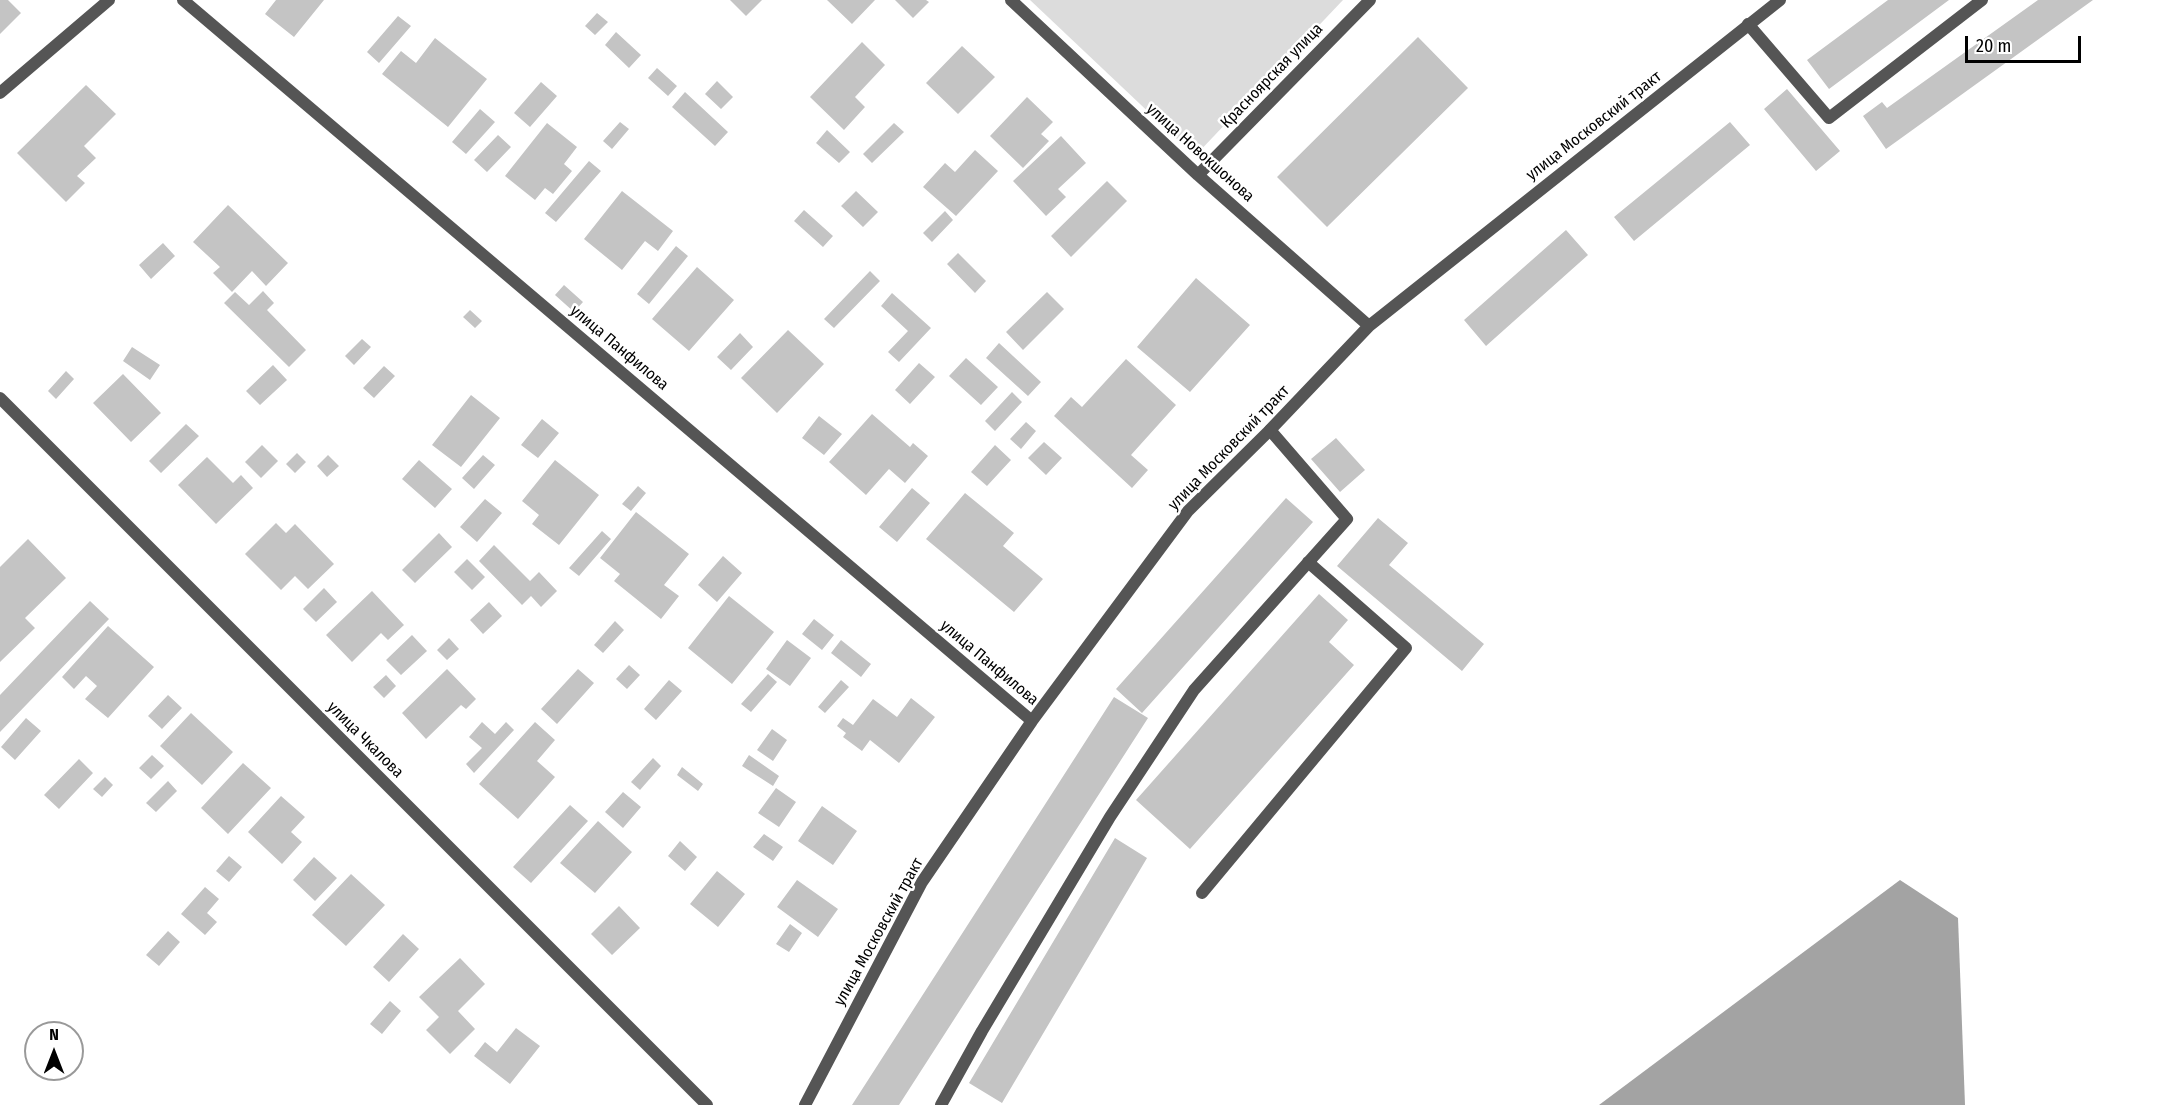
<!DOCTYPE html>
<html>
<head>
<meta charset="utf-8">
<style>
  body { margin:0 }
  #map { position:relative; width:2184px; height:1105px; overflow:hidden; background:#fff; font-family:"Fira Sans Condensed",sans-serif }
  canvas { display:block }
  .north { position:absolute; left:24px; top:1021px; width:60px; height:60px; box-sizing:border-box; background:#fff; border:2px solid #999; border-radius:50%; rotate:0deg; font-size:16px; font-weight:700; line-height:24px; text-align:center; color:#000 }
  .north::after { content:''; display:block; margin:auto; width:21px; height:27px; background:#000; clip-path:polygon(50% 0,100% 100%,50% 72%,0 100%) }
  .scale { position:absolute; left:1965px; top:36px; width:116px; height:27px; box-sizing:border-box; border:3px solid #000; border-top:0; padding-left:8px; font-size:18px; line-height:21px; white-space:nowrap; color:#000; -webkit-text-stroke:4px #fff; paint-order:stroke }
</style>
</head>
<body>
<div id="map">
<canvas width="2184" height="1105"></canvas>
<div class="north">N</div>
<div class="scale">20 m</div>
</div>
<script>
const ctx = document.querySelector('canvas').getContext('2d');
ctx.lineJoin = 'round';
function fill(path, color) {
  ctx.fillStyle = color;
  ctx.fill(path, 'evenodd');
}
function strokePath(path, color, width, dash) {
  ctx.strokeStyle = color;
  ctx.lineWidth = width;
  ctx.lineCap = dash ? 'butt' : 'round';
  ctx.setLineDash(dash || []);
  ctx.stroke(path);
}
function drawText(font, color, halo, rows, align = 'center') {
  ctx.font = font + ' "Fira Sans Condensed",sans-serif';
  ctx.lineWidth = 5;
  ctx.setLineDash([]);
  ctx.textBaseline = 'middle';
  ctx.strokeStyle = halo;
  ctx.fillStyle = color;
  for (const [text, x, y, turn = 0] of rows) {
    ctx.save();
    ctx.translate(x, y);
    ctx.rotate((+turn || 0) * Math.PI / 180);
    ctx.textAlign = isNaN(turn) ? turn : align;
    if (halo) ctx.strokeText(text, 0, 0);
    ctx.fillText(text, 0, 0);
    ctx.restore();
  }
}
const green = new Path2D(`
  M1030 0H1343L1195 156Z`);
const water = new Path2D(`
  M1900 880 1958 918 1965 1105H1599Z`);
const building = new Path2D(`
  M0 0H8L21 13 0 34Z
  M276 0H324L294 37 265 14Z
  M730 0H762L746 16Z
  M827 0H875L852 24Z
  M895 0H926L929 2 913 18Z
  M1888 0H1949L1829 89 1807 60Z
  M2038 0H2093L1886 149 1863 116 1882 102 1887 108Z
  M597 13 608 22 595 35 585 26Z
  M398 16 411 26 379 63 367 52Z
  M616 32 641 55 629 68 605 45Z
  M1418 37 1468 88 1327 227 1277 177Z
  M435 38 487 79 448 127 382 74 401 51 416 63Z
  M862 42 885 65 855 97 865 107 844 130 810 97Z
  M962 46 995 77 958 114 926 83Z
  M657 68 677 86 668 96 648 78Z
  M717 81 733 97 721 109 705 94Z
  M541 82 557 96 530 127 514 113Z
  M86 85 116 114 84 146 96 158 77 176 85 183 66 202 17 153Z
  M1787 89 1840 151 1816 171 1764 109Z
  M685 92 728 132 715 146 672 107Z
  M1027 97 1053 122 1041 134 1049 141 1023 168 990 136Z
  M480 109 495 122 466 154 452 142Z
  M620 122 629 129 612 149 603 141Z
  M1730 122 1750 145 1634 241 1614 217Z
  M547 123 577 147 564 164 572 171 553 194 545 188 535 200 505 176Z
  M894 123 904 132 872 163 863 154Z
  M827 130 850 152 839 163 816 143Z
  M498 135 511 147 487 172 474 160Z
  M1061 136 1086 163 1058 189 1066 197 1046 216 1013 181Z
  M975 150 998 171 956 216 923 187 945 163 955 172Z
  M589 161 601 171 556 222 545 213Z
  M1107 181 1127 201 1071 257 1051 236Z
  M622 191 673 231 658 251 645 241 622 270 584 239Z
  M856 191 878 212 863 227 841 206Z
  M228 205 288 263 266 286 252 271 232 292 213 273 220 267 193 242Z
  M804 210 833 236 823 247 794 221Z
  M945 211 953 220 932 242 923 233Z
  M1566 230 1588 255 1486 346 1464 320Z
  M163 243 175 256 151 279 139 265Z
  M676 246 688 256 649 304 637 294Z
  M958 253 986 281 975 293 947 264Z
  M697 267 734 300 689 351 652 319Z
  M870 271 880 281 834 328 824 319Z
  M1196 278 1250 325 1190 392 1137 347Z
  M564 285 583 302 574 312 555 295Z
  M263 291 274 303 267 310 306 350 289 367 224 303 235 292 249 305Z
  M1047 292 1064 309 1023 350 1006 332Z
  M892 293 931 328 899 362 888 352 908 331 881 306Z
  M470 310 482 321 475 328 463 317Z
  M788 330 824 364 777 413 741 378Z
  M740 333 753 347 731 370 717 357Z
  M362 339 371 347 354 365 345 356Z
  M999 343 1041 382 1028 396 986 358Z
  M132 347 160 365 150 380 123 361Z
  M966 358 998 387 981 405 949 376Z
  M1126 359 1176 405 1131 455 1148 470 1132 488 1054 416 1071 397 1082 407Z
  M919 363 935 377 910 404 895 390Z
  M273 365 287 380 260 405 246 391Z
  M384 366 395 376 374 398 363 388Z
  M66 371 74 379 56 399 48 391Z
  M123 374 161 413 131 442 93 403Z
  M1012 392 1022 402 995 431 985 421Z
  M471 395 500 418 461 467 432 445Z
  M872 414 910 447 913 443 928 456 905 483 889 469 866 495 829 462Z
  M819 416 842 434 824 455 802 438Z
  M542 419 559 433 538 458 521 445Z
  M1026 422 1036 431 1021 449 1010 439Z
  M186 424 199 436 161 473 149 461Z
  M1336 438 1365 470 1340 492 1311 459Z
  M1044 442 1062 458 1046 475 1028 458Z
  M262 445 278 461 261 478 245 462Z
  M995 445 1011 460 987 486 971 472Z
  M297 453 306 462 295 473 286 464Z
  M328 455 339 466 327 477 317 466Z
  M483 455 495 465 474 489 462 478Z
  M207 457 233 483 241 475 253 488 216 524 178 485Z
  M419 460 452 489 435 508 402 479Z
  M555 460 599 495 559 545 532 524 539 515 522 501Z
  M638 486 646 493 631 511 622 504Z
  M912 488 930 503 897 542 879 527Z
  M965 493 1014 533 1003 546 1043 579 1014 612 926 539Z
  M1286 498 1313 522 1142 713 1116 689Z
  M485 499 502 513 477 542 460 527Z
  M636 512 689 554 664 585 679 596 661 619 614 581 620 574 600 558Z
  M1378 518 1408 543 1389 565 1484 644 1462 671 1337 566Z
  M276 523 286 533 295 524 334 564 308 589 295 576 281 590 245 554Z
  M602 531 611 539 579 576 569 568Z
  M439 533 452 547 415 583 402 570Z
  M28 539 66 578 25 618 35 628 0 662V567Z
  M494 545 530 581 539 572 557 591 541 607 531 596 522 605 479 561Z
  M723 556 742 573 717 602 698 585Z
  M467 559 485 577 472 590 454 572Z
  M324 588 337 602 316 622 303 609Z
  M372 591 404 625 388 640 381 633 352 662 326 635Z
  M1319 594 1348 620 1329 642 1354 665 1190 849 1136 800Z
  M729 596 774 632 732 684 688 648Z
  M90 601 109 619 0 732V695Z
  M489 602 502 616 483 634 470 620Z
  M814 619 834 635 822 650 802 634Z
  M615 621 624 630 603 653 594 645Z
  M108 626 154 667 108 718 85 699 97 686 86 676 74 689 62 677Z
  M412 635 427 651 401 675 386 660Z
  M449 638 459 649 447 660 437 650Z
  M787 640 811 658 790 686 766 669Z
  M841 640 871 664 861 677 831 653Z
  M629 665 640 675 627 689 616 679Z
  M447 669 476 699 466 709 461 705 426 739 402 713Z
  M578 669 594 683 557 724 541 709Z
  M768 674 777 682 751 712 741 704Z
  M386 675 396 686 384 698 373 687Z
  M669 680 682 691 656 720 644 709Z
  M841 680 849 687 825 713 818 707Z
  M168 695 182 708 162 729 148 716Z
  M1114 697 1148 718 899 1105H852Z
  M911 698 935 717 899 763 870 740 862 751 843 737 846 733 837 726 843 718 853 725 873 699 897 717Z
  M191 713 233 752 202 785 160 746Z
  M26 718 41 731 15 760 1 747Z
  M482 722 495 734 506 722 514 730 474 773 466 764 482 748 469 737Z
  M535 722 555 740 537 761 555 777 518 819 479 784Z
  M772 729 787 740 773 761 757 750Z
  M152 755 164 766 151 779 139 768Z
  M749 755 779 776 773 786 742 766Z
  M653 758 661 766 640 790 631 782Z
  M79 759 93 773 59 809 44 795Z
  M243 763 271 788 228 834 201 808Z
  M682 767 703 784 698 791 677 775Z
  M105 777 113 785 102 797 93 789Z
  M168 781 177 791 156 812 146 803Z
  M776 788 796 802 779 827 758 813Z
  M623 792 641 807 623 828 605 812Z
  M281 796 305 817 291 832 302 842 282 864 248 832Z
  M570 805 588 821 531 883 513 867Z
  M822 806 857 831 833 865 798 841Z
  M598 821 632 852 595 893 560 863Z
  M764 834 783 847 773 861 753 847Z
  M1115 838 1147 858 1002 1103 969 1083Z
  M680 841 697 857 685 871 668 856Z
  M229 856 242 867 229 882 216 871Z
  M314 857 337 878 315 901 293 880Z
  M717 871 745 894 718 927 690 904Z
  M351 874 385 905 346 946 312 915Z
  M797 880 838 909 818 937 777 907Z
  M205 887 219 899 207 913 217 922 205 935 181 914Z
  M619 906 640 928 612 955 591 934Z
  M790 924 802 933 789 952 776 944Z
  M168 931 180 942 159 966 146 955Z
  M403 934 419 949 389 982 373 967Z
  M460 958 485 984 458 1011 475 1029 450 1054 426 1030 439 1017 419 997Z
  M390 1001 401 1011 382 1034 370 1024Z
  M516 1028 540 1046 510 1084 474 1056 485 1042 497 1052Z`);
const lane = new Path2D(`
  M1748 24 1829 118 1982 0
  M1202 893 1406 648 1308 562
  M941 1105 982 1031 1110 817 1194 690 1347 519 1270 430`);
const street = new Path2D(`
  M183 0 1032 721
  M1011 0 1198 175 1369 326
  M0 93 109 0
  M1198 175 1370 0
  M0 398 707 1105
  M805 1105 922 882 1032 721 1188 511 1270 430 1369 326 1780 0`);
const streetNames = [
  ["Красноярская улица",1272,76,-46],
  ["улица Московский тракт",1594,126,-38],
  ["улица Новокшонова",1200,153,42],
  ["улица Панфилова",619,348,40],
  ["улица Московский тракт",1229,448,-46],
  ["улица Панфилова",989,663,40],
  ["улица Чкалова",365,740,45],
  ["улица Московский тракт",879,932,-61]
];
fill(green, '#dcdcdc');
fill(water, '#a3a3a3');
fill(building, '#c4c4c4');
strokePath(lane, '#555', 12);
strokePath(street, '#555', 12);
drawText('16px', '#000', '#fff', streetNames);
</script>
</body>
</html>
